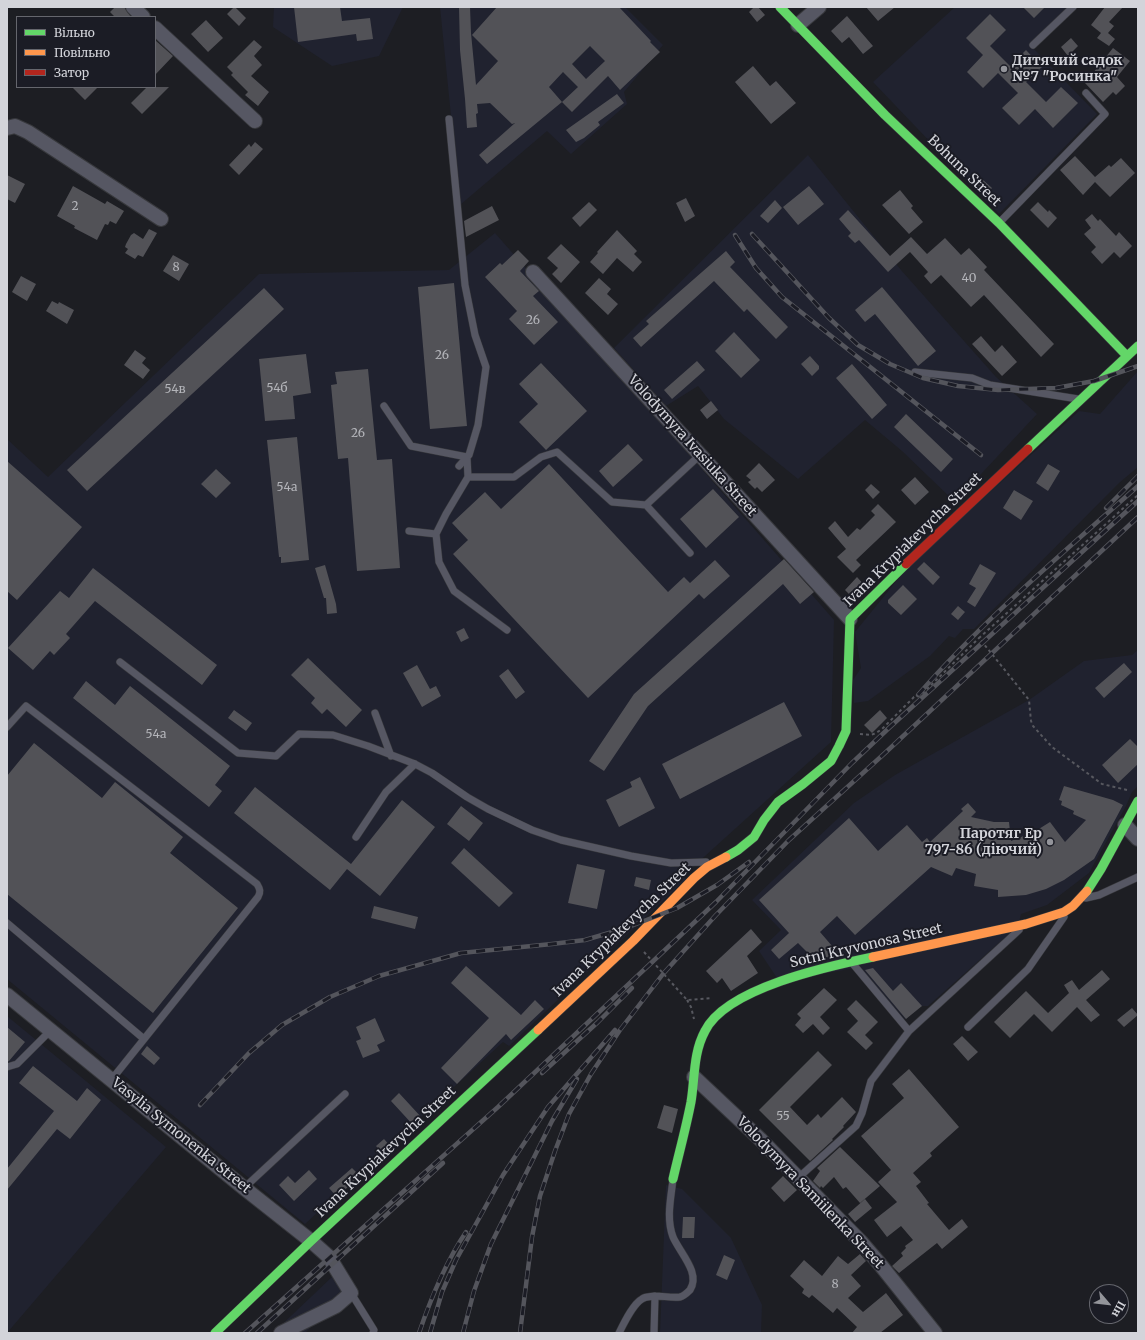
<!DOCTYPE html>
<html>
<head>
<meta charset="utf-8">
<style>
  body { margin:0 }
  #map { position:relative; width:1145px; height:1340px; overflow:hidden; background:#1d1e23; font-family:Merriweather,serif }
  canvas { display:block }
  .frame { position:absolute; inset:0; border:8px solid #d3d4da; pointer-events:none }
  .legend { position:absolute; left:16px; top:16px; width:140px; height:72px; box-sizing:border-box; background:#1b1c25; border:1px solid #65666d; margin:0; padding:5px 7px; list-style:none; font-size:12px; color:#d3d4da }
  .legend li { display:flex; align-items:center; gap:8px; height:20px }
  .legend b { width:20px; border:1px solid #65666d }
  .north { position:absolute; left:1089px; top:1284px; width:40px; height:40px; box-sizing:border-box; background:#1b1c25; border:1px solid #65666d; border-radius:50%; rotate:118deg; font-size:11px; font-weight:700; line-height:16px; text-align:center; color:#d3d4da }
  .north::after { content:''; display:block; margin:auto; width:14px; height:18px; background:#93949a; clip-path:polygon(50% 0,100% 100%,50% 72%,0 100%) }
</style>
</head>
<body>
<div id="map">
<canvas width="1145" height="1340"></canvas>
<div class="frame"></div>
<ul class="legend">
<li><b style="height:5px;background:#63d668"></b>Вільно</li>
<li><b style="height:5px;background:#ff974d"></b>Повільно</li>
<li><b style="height:5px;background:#b3261e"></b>Затор</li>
</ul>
<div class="north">Пн</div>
</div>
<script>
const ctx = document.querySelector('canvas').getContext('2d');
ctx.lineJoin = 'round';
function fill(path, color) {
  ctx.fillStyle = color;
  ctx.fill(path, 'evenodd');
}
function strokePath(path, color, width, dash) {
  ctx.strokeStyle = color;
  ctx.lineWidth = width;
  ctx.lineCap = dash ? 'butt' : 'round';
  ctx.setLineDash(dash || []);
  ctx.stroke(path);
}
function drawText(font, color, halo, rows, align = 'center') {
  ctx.font = font + ' Merriweather,serif';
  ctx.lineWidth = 4;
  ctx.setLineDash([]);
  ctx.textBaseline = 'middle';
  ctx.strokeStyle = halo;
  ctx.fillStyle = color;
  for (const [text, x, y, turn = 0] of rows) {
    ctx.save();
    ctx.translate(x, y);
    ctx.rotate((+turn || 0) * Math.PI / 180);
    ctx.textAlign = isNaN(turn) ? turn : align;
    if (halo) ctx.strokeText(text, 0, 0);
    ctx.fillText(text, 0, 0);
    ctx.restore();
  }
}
const built = new Path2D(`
  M274 7H403L379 56 332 66 273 27Z
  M440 7H625L663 45 624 92 627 104 571 154 547 131 460 205Z
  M955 7H1077L1033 48 1097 114 999 214 873 82Z
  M808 155 901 270 996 377 1037 414 955 502 902 451 865 420 798 479 724 419 698 386 666 406 614 348Z
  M495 233 834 620 831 742 684 875 686 879 509 1046 503 1042 305 1224 7 979V439L48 477 259 274 449 270Z
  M1138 371V467L1119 483 974 629H963L955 638 949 636 930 656 868 701 854 703 853 680 861 668 855 632 907 568 1079 411 1100 414Z
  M1138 650V786L1132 792 1126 806 1089 873 1047 905 1021 914 1018 926 928 1006H922L905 1019 856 968 779 981 759 951 781 930 752 900 854 803 895 775 1029 700 1084 661 1132 655Z
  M7 1016 166 1147 7 1333Z
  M666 1185 682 1189 731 1238 762 1305 761 1333H660Z
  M333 1276 346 1292 305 1333H273Z`);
const building = new Path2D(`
  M115 7H124L131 17H115L110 12Z
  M234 7H235L246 18 239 26 227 14Z
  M294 7H340L342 21 370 18 373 39 357 41 356 34 298 42Z
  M459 7H470L471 33 476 85 498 61 472 35 497 7H619L651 41 650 42 660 52 620 90 608 76 572 112 562 102 578 87 563 72 549 87 562 102 487 164 479 155 515 123 512 124 490 103 477 104 478 113 476 114 477 127 467 128 465 99 460 50ZM590 46 605 61 586 79 572 64Z
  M754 7H758L765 15 757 22 749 12Z
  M866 7H895L878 21Z
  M1023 7H1045L1034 18Z
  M1105 7H1123L1109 22 1114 26 1108 33 1115 39 1109 46 1097 38 1101 33 1091 25Z
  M990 14 1006 30 990 46 1010 66 1026 50 1042 67 1026 82 1046 102 1061 87 1078 103 1053 128 1035 109 1019 125 1002 108 1018 93 998 73 983 88 967 72 983 55 966 38Z
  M847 16 873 46 863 54 849 37 842 43 831 31Z
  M206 20 223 38 208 52 191 34Z
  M1071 38 1078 46 1068 56 1061 47Z
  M155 40 173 56 155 75Z
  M254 40 262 47 254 56 262 65 251 76 269 92 258 106 245 95 248 92 231 75 233 73 227 67Z
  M1113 48 1130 61 1117 77 1125 86 1116 95 1113 92 1103 102 1085 83Z
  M753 66 770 86 776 81 796 103 771 124 735 82Z
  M72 87H98L85 100Z
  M147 87H169L142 114 131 103Z
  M617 94 624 103 598 122 600 125 584 138 576 142 566 130Z
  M255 142 263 149 239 175 229 165 249 144 251 147Z
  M1075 156 1095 177 1109 165 1111 167 1121 158 1135 173 1110 197 1095 182 1083 195 1060 170Z
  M7 175 25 184 15 203 7 199Z
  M982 179 992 188 986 195 976 186Z
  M73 186 105 204 107 201 124 211 116 224 110 221 108 225 105 224 97 240 74 228 75 226 57 216Z
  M809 186 824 204 798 225 783 207Z
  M900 190 913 206 911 208 923 222 909 234 882 205Z
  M686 198 695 216 685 222 676 203Z
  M775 200 782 208 768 223 760 216Z
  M589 202 597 210 580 227 572 218Z
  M1038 202 1048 212 1049 210 1057 218 1048 228 1030 210Z
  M492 206 499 220 466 237 464 221Z
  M848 210 890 256 911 237 927 254 945 238 961 255 969 248 987 267 984 270 1054 344 1041 357 984 295 971 307 941 275 931 284 924 276 928 272 910 252 888 272 859 240 855 243 848 236 851 233 839 219Z
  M1092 214 1098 221 1100 219 1116 236 1119 232 1132 246 1120 258 1114 252 1102 264 1091 252 1096 247 1084 234 1091 228 1085 220Z
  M149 229 157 233 143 257 138 255 135 259 125 253 128 249 125 247 126 244 131 235 134 233 143 239Z
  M617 230 637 251 634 254 642 262 633 272 617 258 603 274 590 262 598 253 597 252Z
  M561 244 580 262 561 283 552 274 558 268 547 258Z
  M518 250 529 261 520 271 539 291 533 296 558 322 534 345 509 319 517 311 485 277 500 263 502 265Z
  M726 251 735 262 730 267 788 327 776 339 747 309 744 312 714 281 641 347 633 338 649 324 646 321Z
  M173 255 189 264 179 281 163 271Z
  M21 276 36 284 27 301 12 292Z
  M599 278 611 289 607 294 618 304 608 315 585 293Z
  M454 283 467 426 430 429 418 287Z
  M882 287 936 351 918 366 875 314 865 322 855 310Z
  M264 288 284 309 87 491 67 470Z
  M52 301 58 304 59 302 74 310 67 324 46 311Z
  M734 332 760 360 741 378 715 351Z
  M981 336 995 352 1002 345 1017 362 1002 376 972 344Z
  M135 350 146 358 142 363 150 370 143 379 124 365Z
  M306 354 311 393 293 396 295 419 265 421 259 359Z
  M810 356 819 366V369L812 376 801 364Z
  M697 361 705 370 672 399 664 390Z
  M541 363 587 411 546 450 519 422 538 404 519 384Z
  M852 364 887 405 872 419 836 378Z
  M368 369 377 460 392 459 400 568 357 571 348 458 338 459 331 385 337 384 335 372Z
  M711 401 718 410 707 419 700 410Z
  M906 414 953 459 941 472 894 427Z
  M297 437 309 560 281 563V557H279L267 440Z
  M628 444 643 460 613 487 599 471Z
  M7 461 82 527 17 600 7 591Z
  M759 463 775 480 762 492 757 487 755 489 748 482 751 480 746 476Z
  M549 464 668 592 684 577 690 583 715 560 730 576 704 599 699 594 588 698 453 554 468 540 452 523 485 492 501 509Z
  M1048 464 1060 471 1048 491 1036 483Z
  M216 469 231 483 216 498 201 484Z
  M915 477 929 492 915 505 901 490Z
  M871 484 880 492 873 499 865 490Z
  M713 489 739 517 706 548 680 519Z
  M1014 490 1033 501 1021 520 1003 508Z
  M878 504 896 522 856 560 861 565 853 573 837 557 846 549 828 528 835 521 848 537 857 528 860 530 875 515 871 511Z
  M784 559 814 592 800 604 783 584 648 706 604 771 589 761 634 694Z
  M924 562 940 577 933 585 917 569Z
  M980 564 996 573 975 607 967 602 976 588 969 584Z
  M325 565 336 604 337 613 327 614 326 598H324L315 568Z
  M93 568 217 665 202 685 95 601 66 634 70 638 54 655 50 651 33 670 8 648 60 591 69 598Z
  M857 577 866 587 854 599 845 590Z
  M903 585 917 599 901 615 888 603V600Z
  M958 606 965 612 958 620 951 614Z
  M464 628 469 638 461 642 456 632Z
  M308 658 362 710 346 727 327 709 322 714 311 703 315 698 291 675Z
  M1124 663 1132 672 1104 698 1095 688Z
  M417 665 430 689 436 686 441 696 422 707 403 673Z
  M508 669 525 692 516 699 499 676Z
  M86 681 115 705 130 686 230 766 215 785 222 791 209 807 73 698Z
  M784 702 802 736 680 799 662 764Z
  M234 710 252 723 246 731 228 718Z
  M880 710 887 718 872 733 864 725Z
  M1130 739 1138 747V764L1118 783 1102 765Z
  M34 743 102 798 115 782 183 837 170 853 238 908 153 1013 7 894V776Z
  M640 777 655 808 619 827 606 800 632 787 630 782Z
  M1064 786 1113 800 1123 805 1094 859 1064 880 1046 889 1026 895 998 897V890L974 886 976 874 956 868 952 876 931 867 855 935 837 916 820 932 839 954 818 960 807 952 798 943 779 959 771 950 789 933 759 900 849 818 878 851 907 825 922 842 927 838 930 842 963 811 961 809 968 803 976 812 971 817 994 822H1009L1011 841 1034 832 1050 822 1065 842 1086 820 1073 814 1074 811 1061 805 1062 801 1059 800Z
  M255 787 351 864 402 800 435 827 380 896 347 869 330 890 234 813Z
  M461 806 483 823 469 841 447 824Z
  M464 848 513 893 499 907 451 863Z
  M577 864 605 870 597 909 568 903Z
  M636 877 651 880 649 890 634 886Z
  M374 906 418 917 415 929 371 918Z
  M751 929 762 942 747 956 758 973 731 991 722 978 717 983 706 971Z
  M466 966 521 1015 535 1000 544 1009 511 1040 506 1034 457 1084 441 1068 489 1018 451 983Z
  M873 968 893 991 901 983 922 1006 906 1019 865 970Z
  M1102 970 1110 979 1086 1000 1100 1015 1091 1022 1077 1007 1052 1032 1034 1014 1010 1038 994 1022 1026 991 1048 1013 1069 993 1064 985 1072 980 1079 990Z
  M824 988 837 1000 820 1017 830 1028 823 1035 813 1024 803 1033 795 1025 801 1018 797 1014Z
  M856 1000 878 1022 865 1035 873 1043 866 1050 847 1032 858 1021 847 1009Z
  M1132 1008 1138 1015 1124 1027 1117 1020Z
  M375 1018 385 1041 377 1045 380 1051 363 1058 356 1041 361 1039 356 1027Z
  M7 1027 25 1042 9 1061 7 1062Z
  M962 1036 978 1052 968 1061 953 1044Z
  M147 1046 160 1058 154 1065 141 1054Z
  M818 1051 832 1065 790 1107 807 1125 818 1114 821 1118 842 1097 856 1112 843 1126 844 1127 832 1139 833 1140 810 1161 759 1110Z
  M33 1066 77 1101 87 1088 101 1100 70 1139 57 1129 7 1190V1169L54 1111 19 1083Z
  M909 1069 959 1127 930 1153 932 1156 913 1173 921 1182 916 1186 929 1203 927 1204 949 1230 962 1219 968 1227 942 1249 937 1243 899 1273 892 1266 903 1256 901 1253 906 1248 905 1246 913 1240 901 1226 887 1237 874 1220 897 1202 878 1182 891 1170 861 1136 904 1098 892 1084Z
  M399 1093 422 1118 414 1126 391 1101Z
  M664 1105 678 1109 672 1133 657 1128Z
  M384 1139 391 1147 383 1154 376 1146Z
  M840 1147 880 1186 860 1203 846 1187 843 1189 834 1177 823 1188 821 1186 820 1188 813 1181 820 1171 817 1168Z
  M352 1168 360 1176 337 1197 329 1188Z
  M309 1170 317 1179 294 1201 279 1185 288 1176 295 1183Z
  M783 1176 797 1190 784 1202 771 1188Z
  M865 1199 872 1208 855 1222 848 1214Z
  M683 1217H695L694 1238H682Z
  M860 1254 866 1261 851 1275 861 1286 848 1298 863 1312 886 1293 903 1315 880 1333H852L857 1327 837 1308 833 1313 812 1295 809 1298 802 1293 804 1289 790 1276 804 1260 822 1276 838 1256 848 1264Z
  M724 1255 735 1260 727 1280 716 1275Z`);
const path = new Path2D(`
  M860 734 871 735 876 733 882 729 914 697 923 693 979 638
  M1127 790 1102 784 1052 747 1033 726 1031 721 1029 700 979 638 1138 495
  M644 952 687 1000 712 998
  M687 1000 691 1007 694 1019`);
const lane = new Path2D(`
  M1033 45 1073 7
  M449 119 465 285 475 335 486 367 478 425 469 455 459 466
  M1000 222 1105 114 1086 93
  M915 372 972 378 990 385 1078 399
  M384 406 411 446 467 457 468 477 446 514 436 534 439 562 454 591 507 630
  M468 477H514L541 457 557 452 612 502 646 505 690 553
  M646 505 700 455
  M409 531 436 534
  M120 662 238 753 276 756 299 734 333 735 368 746 415 764 432 773 467 797 488 809 532 830 561 840 631 856 671 863 706 862
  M375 713 391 756
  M7 727 26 706 257 884C260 889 261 892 258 897L112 1079
  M356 837 386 792 415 764
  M1086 898 1099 895 1138 877
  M7 923 144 1039
  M853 964 909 1031
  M968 1027 1028 969 1064 917
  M7 1067 17 1064 50 1031
  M798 1178 856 1126 862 1113 871 1081 909 1031 1019 930
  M244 1188 345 1094
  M351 1293 374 1330 373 1333
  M655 1296C663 1296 672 1298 680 1297 684 1296 687 1293 690 1290 701 1273 680 1253 673 1237 666 1218 671 1198 673 1179
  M619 1333C624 1323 633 1304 642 1299 646 1296 651 1297 655 1296L654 1333`);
const street = new Path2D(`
  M133 7 143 17
  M798 25 819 7
  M155 28 255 121
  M7 128 15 126 28 132 161 219
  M533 272 850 619
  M1125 825 1138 839
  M7 995 244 1188 311 1241 329 1257 351 1293 336 1306 281 1333
  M694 1077 760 1139 861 1242 879 1263 935 1333`);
const fast = new Path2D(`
  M780 7 885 115 999 223 1127 356
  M1028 449 1138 346
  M726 857 738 850 754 837 764 820 778 802 803 784 831 761 839 746 846 731 850 619 906 564
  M1087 891 1101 869 1138 801
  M673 1179C679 1153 686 1128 691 1102 695 1078 693 1053 705 1031 726 988 829 966 873 957
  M215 1333 311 1241 538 1030`);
const slow = new Path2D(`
  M873 957 1026 924 1064 912 1073 906 1087 891
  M538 1030 633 941 694 878 707 867 726 857`);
const jam = new Path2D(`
  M906 564 1028 449`);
const rail = new Path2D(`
  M752 234 829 318 858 345 890 364 923 378 958 386 998 390 1056 388 1094 381 1138 366
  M735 235 756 268 782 297 981 455
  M1106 508 1138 476
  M918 695C984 619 1063 553 1138 486
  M542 1073 598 1022 632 988
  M200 1105 249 1053 282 1025 330 997 379 976 461 953 552 944 585 940 626 928 677 908 717 885 749 862
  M245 1333 498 1107 716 902 852 763 890 727 1138 501
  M257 1333 443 1163
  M419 1333C431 1298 445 1263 466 1232
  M430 1333 442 1292 456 1260 503 1175 548 1107 615 1030
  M463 1333 474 1291 491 1244 552 1121 577 1079
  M520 1333 532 1237 540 1196 555 1151 569 1114 591 1074 620 1030 663 974 716 915 789 840 885 753 1138 517`);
const markers = [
  [1004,69,4,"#93949a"],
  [1050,842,4,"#93949a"]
];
const numberNames = [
  ["2",75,207],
  ["8",176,268],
  ["40",969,279],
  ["26",533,321],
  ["26",442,356],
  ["54б",277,389],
  ["54в",175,390],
  ["26",358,434],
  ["54а",287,488],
  ["54а",156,735],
  ["55",783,1117],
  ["8",835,1285]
];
const poiNames = [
  ["Дитячий садок",1012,61],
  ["№7 \"Росинка\"",1012,77],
  ["Паротяг Ер",1042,834,"right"],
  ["797-86 (діючий)",1042,850,"right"]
];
const streetNames = [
  ["Bohuna Street",964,171,44],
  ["Volodymyra Ivasiuka Street",692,446,48],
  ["Ivana Krypiakevycha Street",913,540,-44],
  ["Ivana Krypiakevycha Street",622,930,-44],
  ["Sotni Kryvonosa Street",866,946,-13],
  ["Vasylia Symonenka Street",181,1136,39],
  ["Ivana Krypiakevycha Street",386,1152,-43],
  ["Volodymyra Samiilenka Street",810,1193,46]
];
fill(built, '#20222f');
fill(building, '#525257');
strokePath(lane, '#37383c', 8);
strokePath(street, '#37383c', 16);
strokePath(fast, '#37383c', 10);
strokePath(slow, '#37383c', 10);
strokePath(jam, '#37383c', 10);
strokePath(path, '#57585f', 2, [3, 3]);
strokePath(lane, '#565763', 7);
strokePath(street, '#565763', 14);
strokePath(fast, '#63d668', 9);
strokePath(slow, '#ff974d', 9);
strokePath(jam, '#b3261e', 9);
strokePath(rail, '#54555c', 4.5);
strokePath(rail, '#1b1c25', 3, [9]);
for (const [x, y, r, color] of markers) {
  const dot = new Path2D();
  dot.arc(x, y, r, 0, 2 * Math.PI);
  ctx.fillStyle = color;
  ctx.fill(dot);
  strokePath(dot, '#1b1c25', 1.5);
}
drawText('12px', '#b3b4b9', null, numberNames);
drawText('bold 14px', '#d3d4da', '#1b1c25', poiNames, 'left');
drawText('14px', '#d3d4da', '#1b1c25', streetNames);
</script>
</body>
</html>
